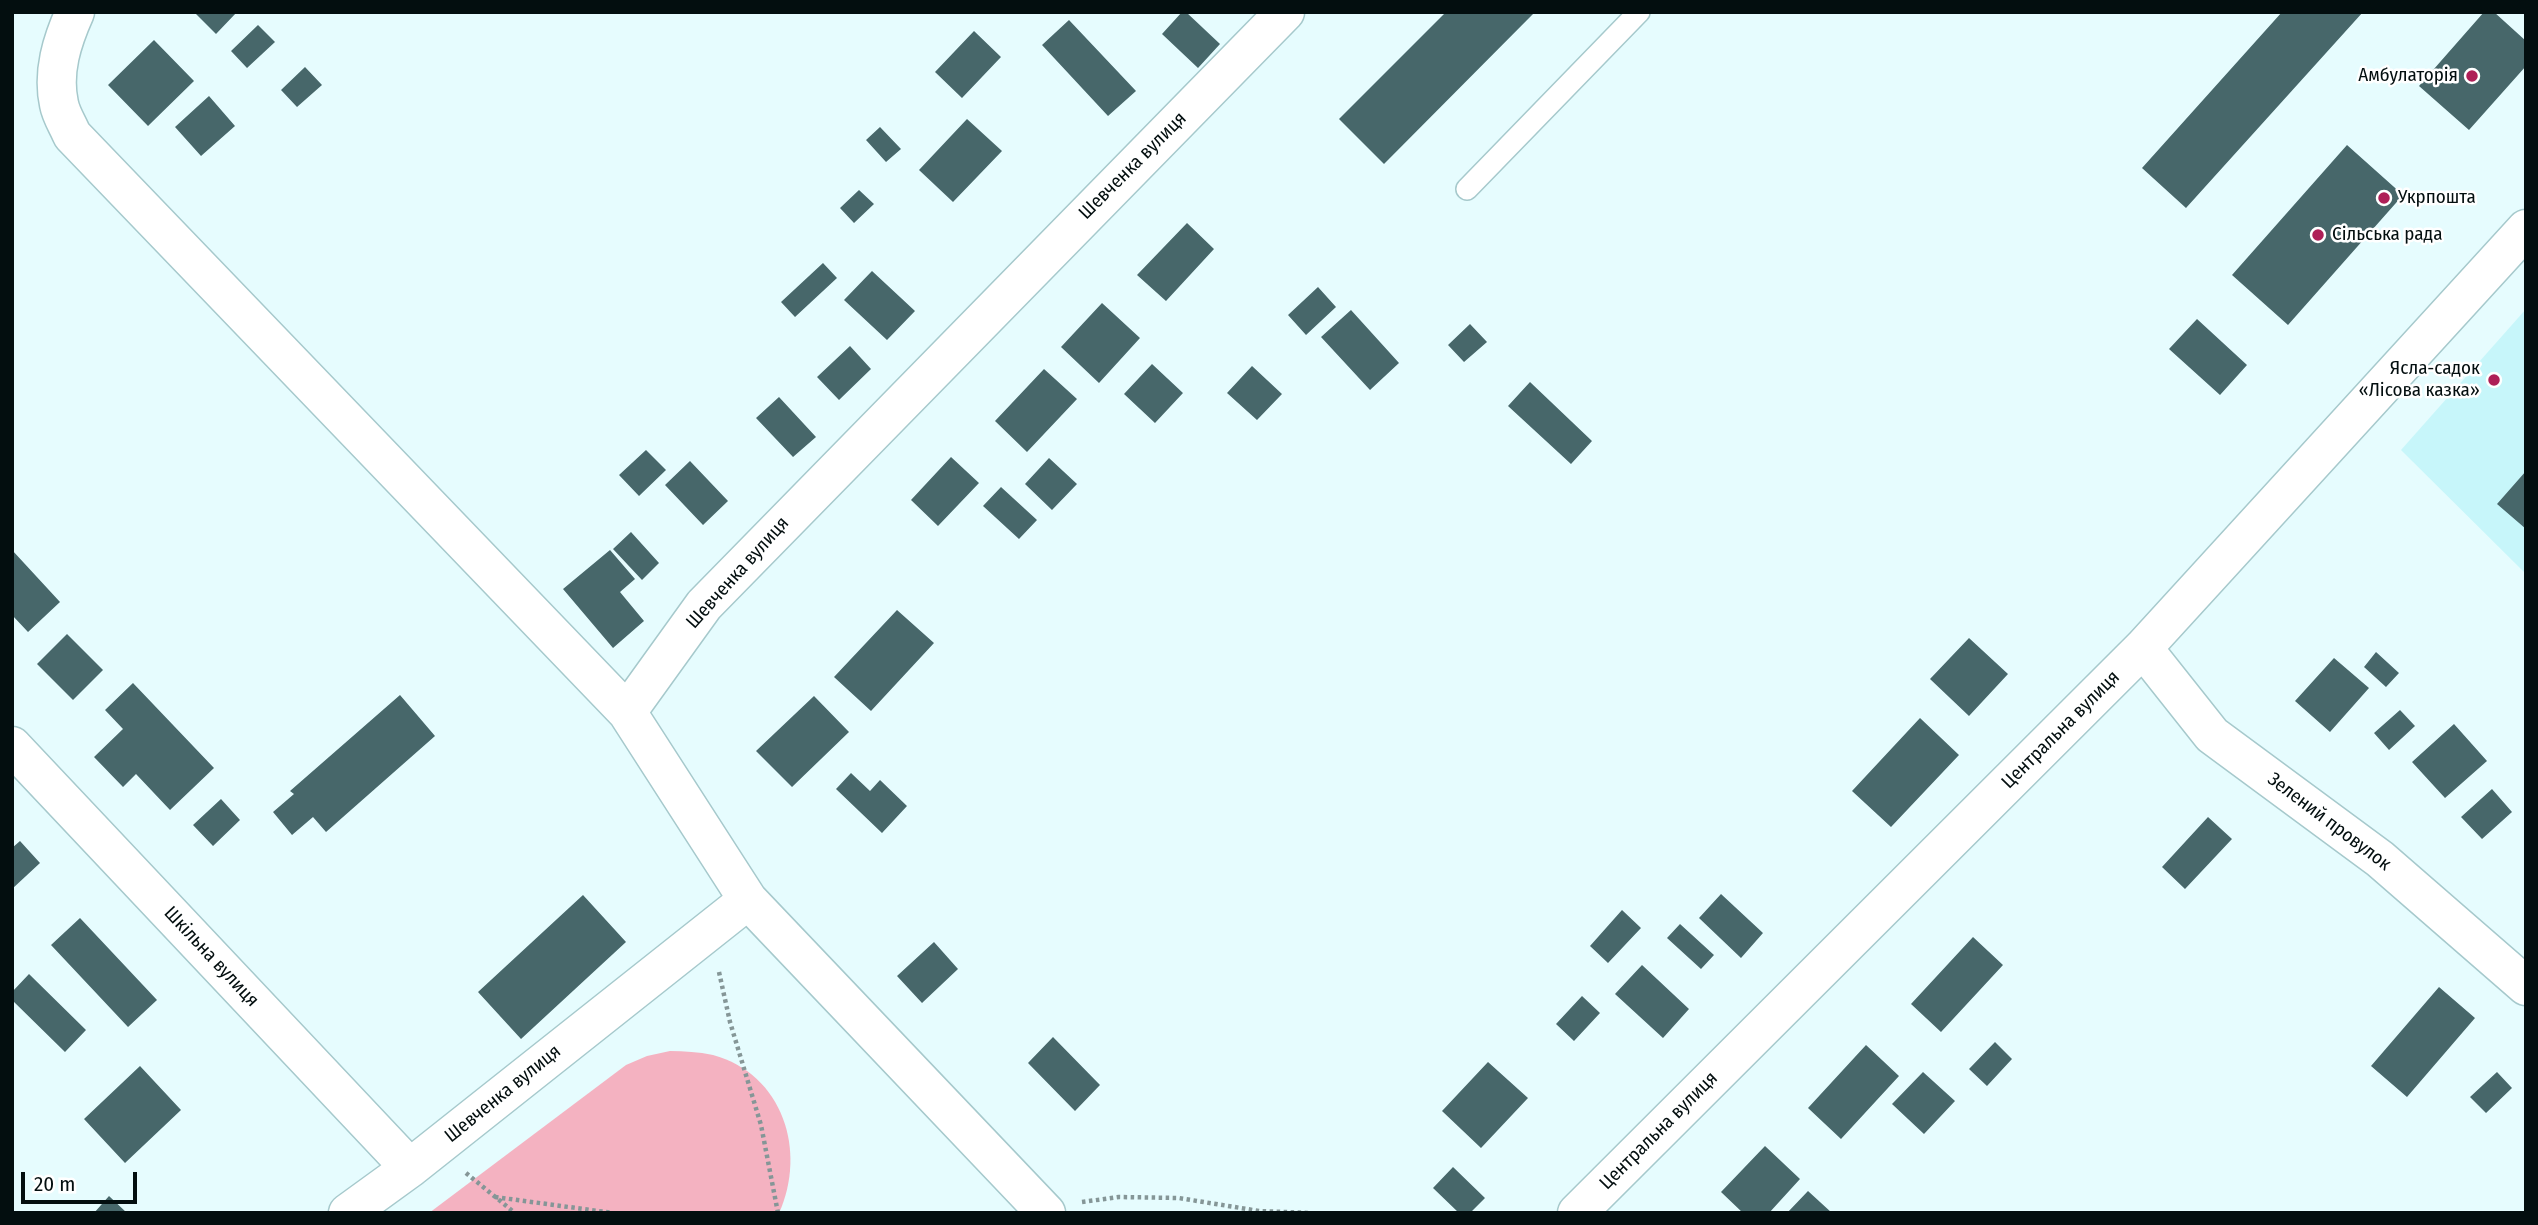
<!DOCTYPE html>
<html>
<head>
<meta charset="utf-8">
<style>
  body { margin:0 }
  #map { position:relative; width:2538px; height:1225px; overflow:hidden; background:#e6fcfe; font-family:"Fira Sans Condensed",sans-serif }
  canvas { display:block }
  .frame { position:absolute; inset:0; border:14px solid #030e0f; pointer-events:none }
  .scale { position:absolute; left:21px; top:1172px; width:116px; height:32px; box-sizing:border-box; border:4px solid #030e0f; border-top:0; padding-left:9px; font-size:21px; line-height:24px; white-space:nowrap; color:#030e0f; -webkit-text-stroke:5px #fff; paint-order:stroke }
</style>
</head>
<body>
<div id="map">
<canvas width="2538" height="1225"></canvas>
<div class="frame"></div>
<div class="scale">20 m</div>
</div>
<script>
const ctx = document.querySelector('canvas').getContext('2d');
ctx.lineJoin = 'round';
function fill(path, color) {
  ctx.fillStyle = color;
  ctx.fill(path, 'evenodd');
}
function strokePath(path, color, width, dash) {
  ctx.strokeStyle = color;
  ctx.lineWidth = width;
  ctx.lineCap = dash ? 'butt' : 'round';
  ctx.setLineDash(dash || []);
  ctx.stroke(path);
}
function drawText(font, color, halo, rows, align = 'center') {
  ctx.font = font + ' "Fira Sans Condensed",sans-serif';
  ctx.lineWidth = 5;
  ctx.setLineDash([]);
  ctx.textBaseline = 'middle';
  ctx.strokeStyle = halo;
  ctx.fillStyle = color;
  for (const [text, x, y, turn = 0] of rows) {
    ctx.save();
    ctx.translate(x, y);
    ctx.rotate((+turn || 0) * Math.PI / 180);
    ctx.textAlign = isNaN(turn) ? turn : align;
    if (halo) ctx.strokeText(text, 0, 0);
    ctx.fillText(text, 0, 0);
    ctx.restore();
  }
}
const built = new Path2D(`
  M2526 309V574L2401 450Z`);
const green = new Path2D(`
  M670 1051C685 1051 698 1052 713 1055 783 1074 807 1151 779 1213H429L626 1065 647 1056Z`);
const building = new Path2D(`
  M194 12H237L216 34Z
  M1182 12H1186L1220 44 1198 68 1162 34Z
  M1446 12H1535L1384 164 1339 119Z
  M2282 12H2363L2186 208 2142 168Z
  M2484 12H2494L2526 41V66L2469 130 2419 86Z
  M1069 20 1136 91 1108 116 1042 45Z
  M258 25 275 42 247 68 231 51Z
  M974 31 1001 57 962 98 935 72Z
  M154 40 194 81 148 126 108 85Z
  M305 67 322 85 297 107 281 90Z
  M209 96 235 126 201 156 175 127Z
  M967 119 1002 151 953 202 919 170Z
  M880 127 901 149 886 162 866 140Z
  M2347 145 2403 195 2288 325 2232 275Z
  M859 190 874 204 854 223 840 208Z
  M1187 223 1214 249 1166 301 1137 275Z
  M823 263 837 278 795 317 781 302Z
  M872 271 915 311 887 340 844 300Z
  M1318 287 1336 307 1306 335 1288 315Z
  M1102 303 1140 338 1099 383 1061 347Z
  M1351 310 1399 363 1370 390 1321 337Z
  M2197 319 2247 365 2220 395 2169 349Z
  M1470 324 1487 342 1464 362 1448 345Z
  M850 346 871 369 839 400 817 377Z
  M1152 364 1183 393 1155 423 1124 394Z
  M1252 366 1282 394 1257 420 1227 393Z
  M1044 369 1077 399 1027 452 995 421Z
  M1530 382 1592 441 1571 464 1508 406Z
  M779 397 816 437 793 457 756 418Z
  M646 450 666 470 639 496 619 475Z
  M951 457 979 483 938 526 911 500Z
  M1049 458 1077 484 1052 510 1025 484Z
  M690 461 728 501 703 525 665 485Z
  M2526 471V529L2497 504Z
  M1001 487 1037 520 1019 539 983 506Z
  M631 532 659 563 642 580 613 549Z
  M12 550 60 602 28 632 12 615Z
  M610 550 635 579 620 592 644 621 613 648 563 589Z
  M897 610 934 643 871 711 834 677Z
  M67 634 103 670 73 700 37 664Z
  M1969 638 2008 674 1969 716 1930 679Z
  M2376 652 2399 673 2386 687 2364 667Z
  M2334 658 2369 688 2330 732 2295 701Z
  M133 683 214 768 170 810 136 774 123 787 94 757 123 729 105 710Z
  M400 695 435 736 326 832 313 817 292 835 273 812 294 794 290 791Z
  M814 696 849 732 792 787 756 751Z
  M2400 710 2415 726 2389 750 2374 733Z
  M1920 718 1959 755 1891 827 1852 791Z
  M2454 724 2487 761 2445 798 2412 762Z
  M851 773 870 791 880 780 907 806 882 833 836 789Z
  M2492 789 2512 812 2482 839 2461 817Z
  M221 799 240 820 213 846 193 825Z
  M2208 817 2232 839 2185 889 2162 867Z
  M20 841 40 863 12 889V848Z
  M1721 894 1763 933 1741 958 1699 918Z
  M583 895 626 942 521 1039 478 992Z
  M1622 910 1641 928 1608 963 1590 946Z
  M80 918 157 1000 128 1027 51 945Z
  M1680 924 1714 955 1701 969 1667 938Z
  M1973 937 2003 965 1941 1032 1911 1004Z
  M934 942 958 969 922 1003 897 976Z
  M1642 965 1689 1009 1663 1038 1615 994Z
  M29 974 86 1030 65 1052 12 1000V992Z
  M2439 987 2475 1018 2407 1097 2371 1066Z
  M1582 996 1600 1013 1574 1041 1556 1024Z
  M1053 1037 1100 1085 1075 1111 1028 1063Z
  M1995 1042 2012 1059 1987 1086 1969 1069Z
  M1866 1045 1899 1076 1841 1139 1808 1108Z
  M1488 1062 1528 1098 1481 1148 1442 1111Z
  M140 1066 181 1110 125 1163 84 1119Z
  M1923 1072 1955 1101 1924 1134 1892 1104Z
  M2497 1072 2512 1088 2486 1113 2470 1097Z
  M1765 1146 1800 1179 1769 1213H1743L1721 1192Z
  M1453 1167 1485 1198 1470 1213H1459L1433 1188Z
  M1808 1191 1832 1213H1787Z
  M109 1196 127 1213H94Z`);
const path = new Path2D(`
  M719 972 730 1022 761 1125 778 1213
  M466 1173 515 1213
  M495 1197 613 1213
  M1082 1202 1119 1197 1179 1198 1259 1211 1311 1213`);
const lane = new Path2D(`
  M1467 189 1639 12`);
const street = new Path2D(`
  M75 12C62 41 52 72 59 104 61 115 68 125 72 135L627 712
  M2143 648 2212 735 2380 859 2526 986
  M12 746 410 1168
  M748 900 1046 1213
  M348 1213 410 1168 748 900 627 712 704 605 1285 12
  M1577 1213 2143 648 2526 229`);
const markers = [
  [2472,76,7,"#ae1f57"],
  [2384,198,7,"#ae1f57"],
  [2318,235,7,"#ae1f57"],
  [2494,380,7,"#ae1f57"]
];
const poiNames = [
  ["Амбулаторія",2458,76],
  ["Укрпошта",2398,198,"left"],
  ["Сільська рада",2332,235,"left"],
  ["Ясла-садок",2480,369],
  ["«Лісова казка»",2480,391]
];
const streetNames = [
  ["Шевченка вулиця",1133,166,-45],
  ["Шевченка вулиця",738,573,-48],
  ["Центральна вулиця",2061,730,-45],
  ["Зелений провулок",2329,822,37],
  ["Шкільна вулиця",211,957,47],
  ["Шевченка вулиця",503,1094,-39],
  ["Центральна вулиця",1659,1131,-45]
];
fill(built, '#c7f6fa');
fill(green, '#f4b2c1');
fill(building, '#47676a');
strokePath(lane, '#a6c9cc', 24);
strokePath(street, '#a6c9cc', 41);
strokePath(path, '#859697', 4.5, [3.5, 3.5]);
strokePath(lane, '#fff', 21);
strokePath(street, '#fff', 38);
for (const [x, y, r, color] of markers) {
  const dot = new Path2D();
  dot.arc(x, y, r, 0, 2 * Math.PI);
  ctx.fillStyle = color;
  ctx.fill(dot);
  strokePath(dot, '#fff', 2.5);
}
drawText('19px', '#030e0f', '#fff', poiNames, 'right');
drawText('19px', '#030e0f', '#fff', streetNames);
</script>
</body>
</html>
